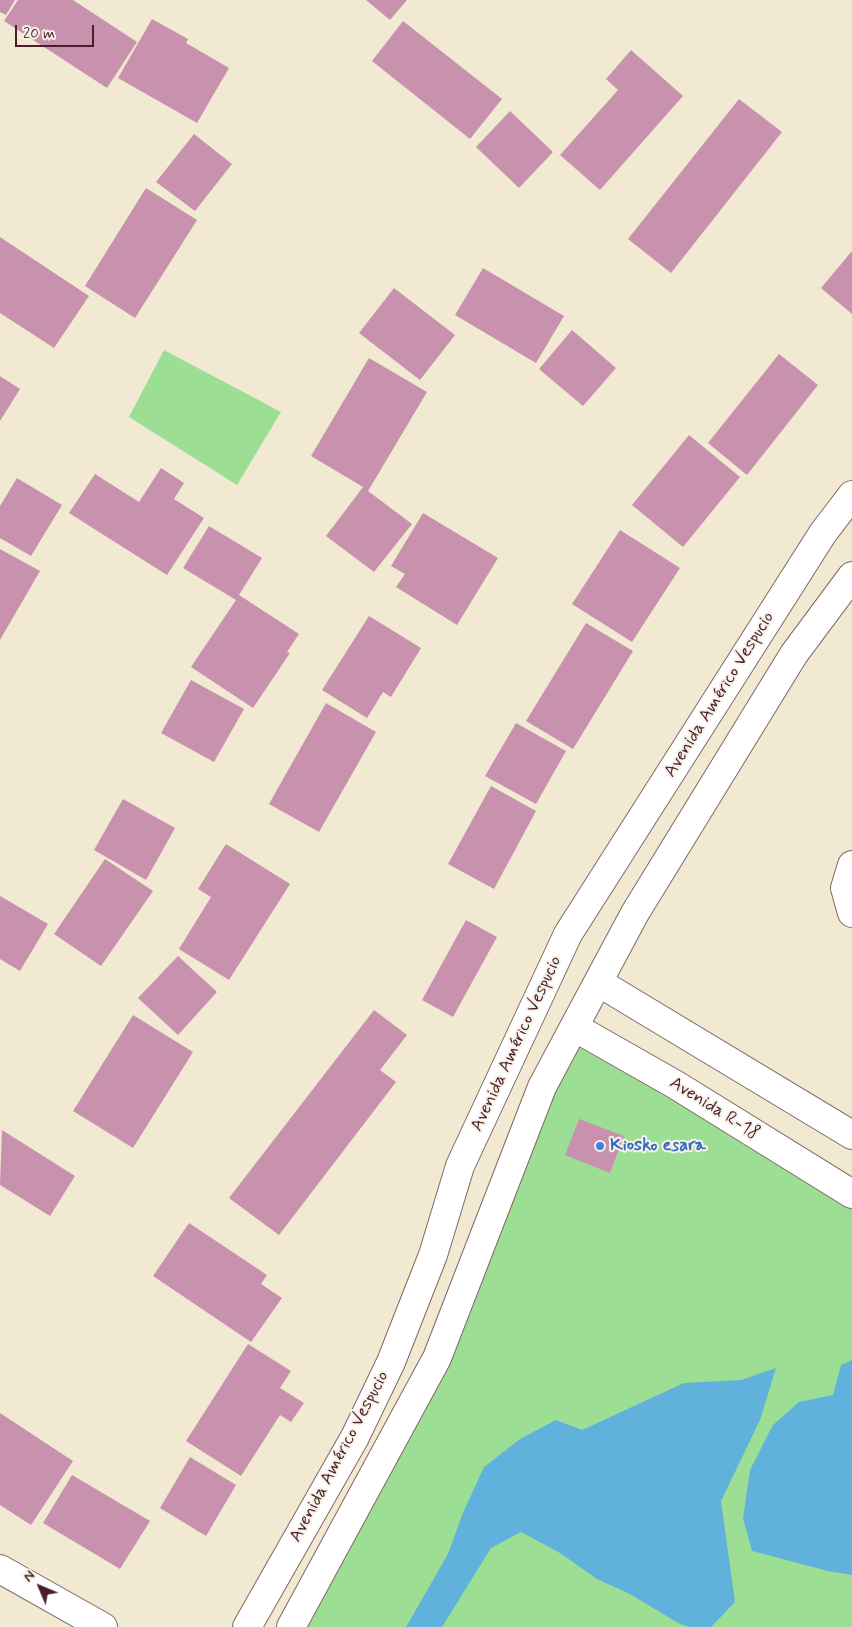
<!DOCTYPE html>
<html>
<head>
<meta charset="utf-8">
<style>
  body { margin:0 }
  #map { position:relative; width:852px; height:1627px; overflow:hidden; background:#f1e9d2; font-family:Mynerve,sans-serif }
  canvas { display:block }
  .north { position:absolute; left:15px; top:1562px; width:50px; height:50px; -webkit-text-stroke:4px #f7f3e8; paint-order:stroke; rotate:315deg; font-size:14px; font-weight:700; line-height:20px; text-align:center; color:#4a1f2b }
  .north::after { content:''; display:block; margin:auto; width:18px; height:22px; background:#4a1f2b; clip-path:polygon(50% 0,100% 100%,50% 72%,0 100%) }
  .scale { position:absolute; left:15px; top:25px; width:79px; height:22px; box-sizing:border-box; border:2px solid #4a1f2b; border-top:0; padding-left:6px; font-size:15px; line-height:18px; white-space:nowrap; color:#4a1f2b; -webkit-text-stroke:4px #f7f3e8; paint-order:stroke }
</style>
</head>
<body>
<div id="map">
<canvas width="852" height="1627"></canvas>
<div class="north">N</div>
<div class="scale">20 m</div>
</div>
<script>
const ctx = document.querySelector('canvas').getContext('2d');
ctx.lineJoin = 'round';
function fill(path, color) {
  ctx.fillStyle = color;
  ctx.fill(path, 'evenodd');
}
function strokePath(path, color, width, dash) {
  ctx.strokeStyle = color;
  ctx.lineWidth = width;
  ctx.lineCap = dash ? 'butt' : 'round';
  ctx.setLineDash(dash || []);
  ctx.stroke(path);
}
function drawText(font, color, halo, rows, align = 'center') {
  ctx.font = font + ' Mynerve,sans-serif';
  ctx.lineWidth = 4;
  ctx.setLineDash([]);
  ctx.textBaseline = 'middle';
  ctx.strokeStyle = halo;
  ctx.fillStyle = color;
  for (const [text, x, y, turn = 0] of rows) {
    ctx.save();
    ctx.translate(x, y);
    ctx.rotate((+turn || 0) * Math.PI / 180);
    ctx.textAlign = isNaN(turn) ? turn : align;
    if (halo) ctx.strokeText(text, 0, 0);
    ctx.fillText(text, 0, 0);
    ctx.restore();
  }
}
const green = new Path2D(`
  M164 350 281 412 237 485 129 417Z
  M574 1027 852 1196V1627H291L363 1497Z`);
const water = new Path2D(`
  M852 1360V1575L828 1571 752 1551 743 1518 750 1470 773 1425 799 1402 833 1395 841 1365Z
  M776 1368 760 1420 721 1501 735 1602 711 1627H689L678 1623 630 1594 597 1579 560 1553 521 1532 491 1548 442 1627H406L448 1554 462 1515 484 1467 520 1439 556 1420 582 1430 684 1383 741 1380Z`);
const building = new Path2D(`
  M0 0H15L6 15 0 12Z
  M18 0H73L137 42 107 88 4 21Z
  M366 0H407L390 20Z
  M152 19 188 39 186 43 229 68 197 123 118 78Z
  M403 21 502 99 470 139 372 61Z
  M631 50 683 96 600 190 560 155 618 90 606 79Z
  M739 99 782 132 671 273 628 239Z
  M510 111 553 152 519 188 476 147Z
  M194 134 232 164 195 211 156 182Z
  M146 188 197 220 135 318 85 286Z
  M0 237 89 296 54 348 0 313Z
  M852 251V314L821 288Z
  M483 268 564 316 536 363 455 315Z
  M394 288 455 335 420 380 359 333Z
  M572 330 616 368 583 406 539 369Z
  M779 354 818 385 747 475 708 443Z
  M369 358 427 392 368 491 412 524 374 572 326 536 363 487 311 456Z
  M0 376 20 389 0 421Z
  M689 435 740 477 683 547 632 505Z
  M161 468 184 483 174 499 204 518 167 575 69 513 95 474 139 502Z
  M17 478 62 505 31 556 0 538V506Z
  M423 513 498 558 457 625 396 587 405 574 391 566Z
  M209 526 262 558 239 595 299 634 287 652 290 653 253 708 191 667 236 600 183 568Z
  M620 530 680 568 632 642 572 604Z
  M0 549 40 571 0 640Z
  M369 616 421 648 391 697 383 692 367 718 322 690Z
  M586 623 633 651 573 749 526 721Z
  M191 680 244 709 214 762 161 733Z
  M326 703 376 732 319 832 269 804Z
  M516 723 566 751 536 804 485 776Z
  M491 786 536 811 494 889 448 864Z
  M123 799 175 828 146 880 94 850Z
  M226 844 290 884 229 980 179 949 211 897 198 889Z
  M105 859 153 891 101 966 54 934Z
  M0 896 48 924 20 971 0 959Z
  M466 920 497 937 453 1017 422 1000Z
  M178 956 217 992 178 1035 138 998Z
  M374 1010 407 1035 380 1070 396 1082 279 1235 229 1198Z
  M133 1015 193 1052 133 1148 73 1111Z
  M579 1119 624 1136 610 1173 565 1155Z
  M2 1130 75 1176 50 1216 0 1185Z
  M189 1223 267 1275 261 1284 282 1298 251 1342 153 1276Z
  M248 1344 291 1371 280 1388 304 1403 291 1422 280 1415 241 1476 186 1441Z
  M0 1413 73 1461 31 1525 0 1505Z
  M190 1457 236 1485 206 1536 160 1508Z
  M72 1475 150 1521 120 1569 43 1523Z`);
const minor = new Path2D(`
  M852 865 845 888 852 913
  M598 982 852 1135
  M574 1027 676 1085 852 1194
  M0 1569 103 1627
  M247 1627 355 1437 391 1362 433 1255 460 1166 568 934 823 533 852 495
  M291 1627 437 1358 542 1087 574 1027 635 913 794 654 852 576`);
const markers = [
  [600,1146,5,"#3f7fe0"]
];
const streetNames = [
  ["Avenida Américo Vespucio",720,695,-58],
  ["Avenida Américo Vespucio",517,1044,-65],
  ["Avenida R-18",714,1109,32],
  ["Avenida Américo Vespucio",340,1457,-62]
];
const shopNames = [
  ["Kiosko esara",610,1146]
];
fill(green, '#9dde95');
fill(water, '#60b1db');
fill(building, '#c892ae');
strokePath(minor, '#846665', 30);
strokePath(minor, '#fff', 28);
for (const [x, y, r, color] of markers) {
  const dot = new Path2D();
  dot.arc(x, y, r, 0, 2 * Math.PI);
  ctx.fillStyle = color;
  ctx.fill(dot);
  strokePath(dot, '#f7f3e8', 2);
}
drawText('18px', '#4a1f2b', '#f7f3e8', streetNames);
drawText('bold 18px', '#366cbe', '#f7f3e8', shopNames, 'left');
</script>
</body>
</html>
